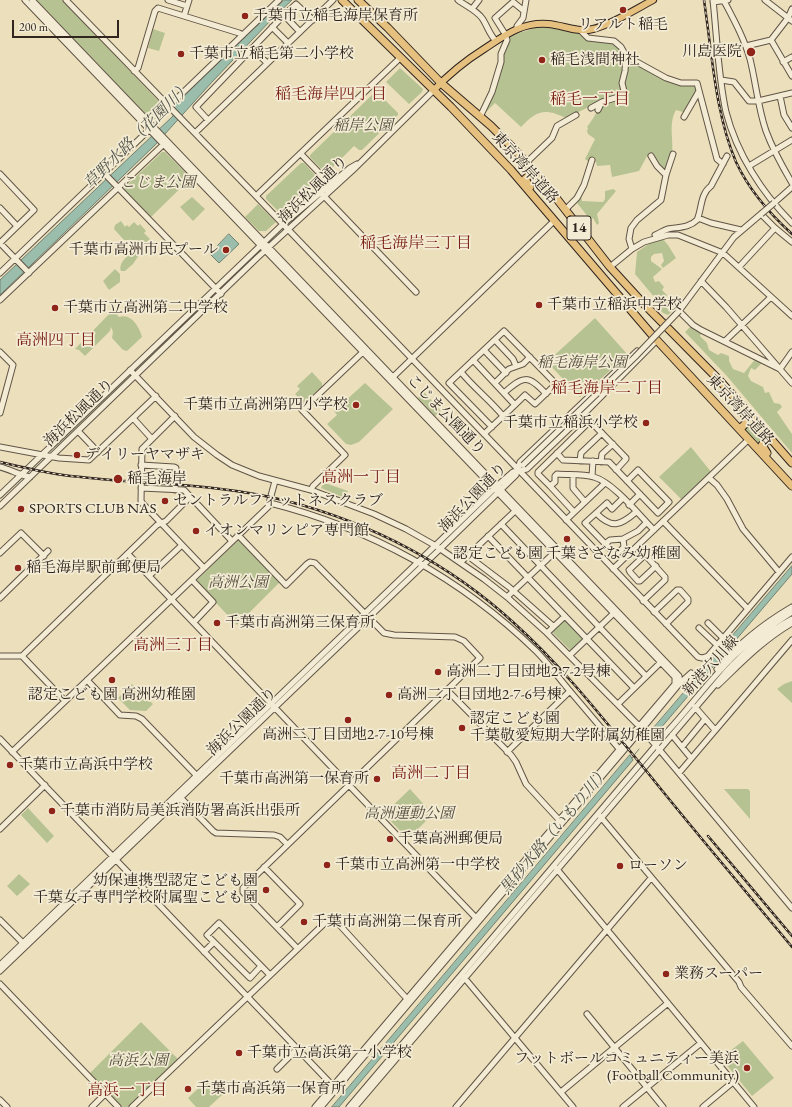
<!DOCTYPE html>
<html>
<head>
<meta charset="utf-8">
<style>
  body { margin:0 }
  #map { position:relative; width:792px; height:1107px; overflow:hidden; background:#ece0bc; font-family:"EB Garamond",serif }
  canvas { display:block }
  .scale { position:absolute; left:12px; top:20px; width:107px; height:18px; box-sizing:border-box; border:2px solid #312520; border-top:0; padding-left:5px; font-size:12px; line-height:14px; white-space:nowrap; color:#312520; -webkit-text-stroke:3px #f3ebd3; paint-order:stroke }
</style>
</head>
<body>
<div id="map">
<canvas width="792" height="1107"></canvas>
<div class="scale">200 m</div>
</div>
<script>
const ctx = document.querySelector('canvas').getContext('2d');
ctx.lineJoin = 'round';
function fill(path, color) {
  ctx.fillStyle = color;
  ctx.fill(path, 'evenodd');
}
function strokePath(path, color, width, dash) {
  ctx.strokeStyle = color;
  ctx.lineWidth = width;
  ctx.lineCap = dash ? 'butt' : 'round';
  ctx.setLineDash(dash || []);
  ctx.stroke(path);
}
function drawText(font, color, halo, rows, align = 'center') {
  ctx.font = font + ' "EB Garamond","Noto Serif JP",serif';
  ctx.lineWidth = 3.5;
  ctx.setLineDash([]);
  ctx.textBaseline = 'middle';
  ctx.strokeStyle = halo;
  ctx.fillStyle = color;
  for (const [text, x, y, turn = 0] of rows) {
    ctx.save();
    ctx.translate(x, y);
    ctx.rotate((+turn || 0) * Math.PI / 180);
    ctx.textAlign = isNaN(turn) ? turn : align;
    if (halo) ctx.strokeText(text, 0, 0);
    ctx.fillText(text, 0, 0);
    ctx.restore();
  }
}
const green = new Path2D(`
  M36 0H62L166 109 153 122Z
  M538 27 556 28V29L580 33 586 38 615 43 624 56 654 73 693 84C702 92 691 104 686 113L676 110C668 124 674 140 672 154 671 160 667 167 665 173L647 156 639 171 612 177 610 165 597 166 596 162H589L585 159 595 139 588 134 587 131 588 128 587 127 594 117 600 105 597 103 566 118C545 108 537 110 521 127L495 103 485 113 507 37Z
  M153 29 165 33 159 51 148 48Z
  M400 68 423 89 422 92 409 104 386 82Z
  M375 92H377L398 113V115L362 150H359L354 146 326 174 310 157V155Z
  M162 152H165L191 178 151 217 124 190 125 187Z
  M301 163H304L319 179 282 215 266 199V196Z
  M613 189 616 191 597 214 599 223 597 225 593 218 585 223 584 222 589 218 577 203 581 196 582 201 603 202 605 199V191Z
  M192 197 205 209 193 221 180 207Z
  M258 204 276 222 266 231H259L245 217Z
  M121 221 125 227 127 225 129 227 134 222 138 226 140 224 146 231 144 233 150 239 144 244 140 245 135 240H124L114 229 115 225Z
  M662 238 668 245 676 258 663 268 661 265 664 261 662 253 654 254 651 257V261L662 269 653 277 655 282 659 281 664 287 662 290 667 295 665 299 672 305 678 298V295L681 301V303L668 315 663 313 652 301 655 298 635 274 637 252 650 243Z
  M134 251 139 255 133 264 125 271H121C118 263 128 255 134 251Z
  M115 269 120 274V282L109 290 103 281Z
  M212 296 213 298 140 367V365Z
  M113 310 119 317C131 313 139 326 142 337L127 351 123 350 112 338 113 332 111 327 110 331 85 356 79 350 75 349Z
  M595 318 628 355 580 397 547 362Z
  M692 325 702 332 700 336 707 343 709 350 718 355 721 353 729 356V361L733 369 744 373 756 358 763 362 755 370 751 368 748 376 751 381 763 387 765 393 769 392 774 403 780 404 782 407 777 412 792 434V453L726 375 685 332Z
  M312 372 322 383V387L310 397V399L305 404 295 394 300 389 297 386Z
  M126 379H127V380L56 447V446Z
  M365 383 393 409 359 442 351 445 346 444 327 424 337 415 334 411Z
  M424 392 441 411 435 416 418 398Z
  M750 419 766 436 760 442 759 446 744 429Z
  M691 447 712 473 683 501 659 477Z
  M324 483H325L348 491 345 498 321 488Z
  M237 541H240L280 582 237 625 196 582V581Z
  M563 619H566L583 637V639L571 651 551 631Z
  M792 681V703L777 689 784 684Z
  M132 684 153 704 146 711 130 710 118 698Z
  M410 789 429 810 427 820 410 837H406L384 814Z
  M724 789H748L750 791V819Z
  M28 808 54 836 47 843 21 815Z
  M19 874 30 884 17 896 7 886Z
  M141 1022 178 1059 128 1107H121L90 1073Z
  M743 1041 774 1078 752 1096 721 1058Z
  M208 1079 223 1094 209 1107H196L188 1098Z`);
const water = new Path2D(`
  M284 0H292L272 19 212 82 155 145 0 295V280L173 116V106Z
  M229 234 239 244 219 263 210 254Z
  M792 566V574L654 736 651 731Z
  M630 755 633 760 339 1107H332Z`);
const stream = new Path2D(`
  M632 758 639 749`);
const minor = new Path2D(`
  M25 0 675 677V684L315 1107
  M32 0 679 676 680 683 647 723 321 1107
  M66 0 256 196 698 657 702 658 708 656 792 557
  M168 0 187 6
  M458 0C466 6 476 10 482 18 487 25 489 34 496 41
  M713 0C717 37 718 76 726 112 737 154 762 193 792 223
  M765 0 792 21
  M724 1C734 20 744 38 750 59 756 83 758 108 766 131 773 150 782 166 792 183
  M713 2 728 0
  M472 9 479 0
  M284 15 300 32
  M184 16 189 0
  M272 27 288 43
  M517 29V26L523 18 526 0
  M580 30 588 38 614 41 621 47 626 56 666 78 681 83H697L717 159 723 164
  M771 40 792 76
  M746 46 771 40 788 18 792 9
  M252 48 267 63
  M783 62 792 57
  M134 71 138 68 155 11 158 8 239 33 243 35
  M721 80 734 82 749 101H758L792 93
  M780 96 784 115 792 128
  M602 102 625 95 622 83 625 71 626 56
  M169 106 279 0
  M591 108 602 102 598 110
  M480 117 492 92 501 62V54L507 40 505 34 495 18 513 2 524 11
  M684 117 699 91
  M208 120 196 107 284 15 296 4 313 20
  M195 133 333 0
  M301 154 330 184
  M651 156 657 166 666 175
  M527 162 552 138 557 126 576 115
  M749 166 792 140
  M104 173 221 294
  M0 174 34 210 0 243
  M322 194 416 292
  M256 196 400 58
  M774 203 792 187
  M0 208 17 226
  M565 210 577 198 584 185 592 160
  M698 218 711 223 741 230
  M655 235C660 233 664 230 668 229 678 227 689 228 697 220 702 209 700 194 711 186L727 156
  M792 242 775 228 761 214 734 237 679 311 693 325 701 330 780 369 792 352
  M0 243 29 273
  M632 249 629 239 631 228 637 220 661 200 666 175 673 154
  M610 267 632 249 644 242 668 235H678L723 253 792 316
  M739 267 775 228
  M0 273 151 128
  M701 281 726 307 792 383
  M0 300 165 143
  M495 340 513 359 516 366
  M725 341 771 297
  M484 350 506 373
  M0 352 13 365 0 413
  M473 360 515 405
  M130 370 194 437 217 455 232 465 259 476 311 490 374 514 406 529 436 546 484 579 507 597 547 633 642 729 792 908
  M461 372C474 388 490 400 503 416
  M393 377 554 221
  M495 383 509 369 523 364 530 357
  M504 393C523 376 528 374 546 394
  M175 416 142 449 141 501 143 504 204 568
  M133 418 152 439
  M78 431 98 452
  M484 434C498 421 512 408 525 395L535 404 556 384 504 331 449 383 492 427
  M0 447 59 458 89 460 156 396
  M557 453 563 460 609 462 658 513 669 502 638 470 627 481
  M580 461 581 453 602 433
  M601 462 602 454 613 444
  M141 465 174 467 176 468 175 490
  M0 467C11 470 20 475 30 477
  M573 476V488L585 502
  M592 476 593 461
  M709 478 717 485 727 499 743 529 779 572
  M550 486 538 474V472L589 422 592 423 626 458V459L616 470
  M141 488 184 490 232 541
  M311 490 313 486 345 455 302 410 364 351
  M0 495 283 224 350 168 357 164
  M270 503C370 528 462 579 536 651 548 663 558 677 569 690 586 710 603 730 620 750
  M629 505 640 494
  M0 506 258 257 353 170 434 90
  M574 512 550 486 555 482V476L557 474C569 475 583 474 594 477 614 483 639 515 654 530
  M596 513C612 529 620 526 636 512
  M566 520 605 483
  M663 521 748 609
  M501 524 646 676
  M238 535 286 585 307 564 310 562 315 563 384 633 394 635 455 637 464 641 480 658 243 888V892L297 948
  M488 536 634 688
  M623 539 638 531 646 523
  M605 544 610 540 623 539 624 547 616 555 585 523 607 503 612 509 623 498
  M637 546 665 577V580L643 601
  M0 553 21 533 44 556
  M128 554 477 919
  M645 555 629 570 630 572 638 581H640L656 566
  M468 556 509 587 553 626
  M461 562 515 511
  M613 569 749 439
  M149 576 182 545
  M192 580 213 602 194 622
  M507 597 556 551
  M0 598 48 551
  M654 612 677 590H680L688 599V602L666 624
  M708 623 723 638
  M699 628 717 645
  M547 633 565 616
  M570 655 615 612
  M0 656H22L157 525 166 521 190 497
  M22 656 65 701
  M717 669C738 644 763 624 792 607
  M87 680 120 715 136 716 142 719 199 778
  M680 683 691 673
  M718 685C742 662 763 640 792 623
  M447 690 511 755 516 762 526 784 561 822
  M618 704 660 663
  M697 706 695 707 715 730
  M672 735 691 758
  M0 739 334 1087
  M682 747 705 719
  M12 752 268 507 275 481
  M507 752 570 691
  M679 773 792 640
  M179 796 213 831 216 833 274 835 280 837 287 844
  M600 816 739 982 741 987 792 1046
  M0 829 45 785
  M264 867 300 904 277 927
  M556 868 754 1107
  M0 920 23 943
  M204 952 214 942
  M0 965 497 486 513 472 527 469 576 422 657 340
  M261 966 250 978 207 935 219 923 270 975
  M0 971 440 549 516 475 520 462 637 351
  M462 975 573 1107
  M0 984 118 1107
  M587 1014 663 1107
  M277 1069 297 1049
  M561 1092 668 1003
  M0 1100 7 1107
  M92 1107 105 1094
  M132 1107 329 919 332 918 336 921 409 1001
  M349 1107 668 731C691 706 711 678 735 655 753 638 771 625 792 612
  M355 1107 725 673C745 651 766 633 792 619
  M456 1107 651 878
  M623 1107 701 1043
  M703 1107 733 1082`);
const major = new Path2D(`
  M434 90C449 74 465 61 484 49 504 36 521 22 548 24 563 25 577 33 593 29 611 25 636 9 653 0`);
const highway = new Path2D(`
  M342 0 451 107 511 170 653 336 792 486
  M358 0 388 28 441 83 491 126 514 149 546 185 610 267 642 302 721 382 792 463
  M530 187 525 179 534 171
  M740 429 748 421 743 412
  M767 453 762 445 770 437`);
const rail = new Path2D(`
  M704 0C712 53 715 113 736 162 749 190 770 214 792 234
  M0 462C21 467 41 472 63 475 137 485 213 482 287 501 371 523 450 564 514 623 564 668 605 721 648 773 695 832 744 889 792 947
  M708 836 792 936`);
const minorBridge = new Path2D(`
  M761 214 774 203
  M523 465 635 357 679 311`);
const markers = [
  [623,10,4,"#8f2418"],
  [245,16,4,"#8f2418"],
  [751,52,5,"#8f2418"],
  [181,54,4,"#8f2418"],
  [542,60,4,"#8f2418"],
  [226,250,4,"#8f2418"],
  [539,305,4,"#8f2418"],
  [55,308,4,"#8f2418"],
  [356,405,4,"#8f2418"],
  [646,423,4,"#8f2418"],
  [77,455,4,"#8f2418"],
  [118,479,5,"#8f2418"],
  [165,501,4,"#8f2418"],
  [21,509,4,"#8f2418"],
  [196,531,4,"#8f2418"],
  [567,539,4,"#8f2418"],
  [18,568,4,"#8f2418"],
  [217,623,4,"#8f2418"],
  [438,672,4,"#8f2418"],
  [112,680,4,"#8f2418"],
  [389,695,4,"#8f2418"],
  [348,720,4,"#8f2418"],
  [462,728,4,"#8f2418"],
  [10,765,4,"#8f2418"],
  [377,779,4,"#8f2418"],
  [52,811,4,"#8f2418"],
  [390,839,4,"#8f2418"],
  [327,865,4,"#8f2418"],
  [620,866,4,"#8f2418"],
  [266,890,4,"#8f2418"],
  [304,922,4,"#8f2418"],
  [666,974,4,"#8f2418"],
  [239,1053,4,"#8f2418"],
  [747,1068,4,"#8f2418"],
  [188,1089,4,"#8f2418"]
];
const shields = [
  [579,228,24]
];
const shieldNames = [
  ["14",579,228]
];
const poiNames = [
  ["千葉市立稲毛海岸保育所",253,16],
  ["リアルト稲毛",623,25,"center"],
  ["川島医院",742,52,"right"],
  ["千葉市立稲毛第二小学校",189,54],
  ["稲毛浅間神社",550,60],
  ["千葉市高洲市民プール",218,250,"right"],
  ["千葉市立稲浜中学校",547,305],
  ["千葉市立高洲第二中学校",63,308],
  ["千葉市立高洲第四小学校",348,405,"right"],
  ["千葉市立稲浜小学校",638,423,"right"],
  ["デイリーヤマザキ",85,455],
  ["稲毛海岸",127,479],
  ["セントラルフィットネスクラブ",173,501],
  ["SPORTS CLUB NAS",29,509],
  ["イオンマリンピア専門館",204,531],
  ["認定こども園 千葉さざなみ幼稚園",567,554,"center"],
  ["稲毛海岸駅前郵便局",26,568],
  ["千葉市高洲第三保育所",225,623],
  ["高洲二丁目団地2-7-2号棟",446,672],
  ["認定こども園 高洲幼稚園",112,695,"center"],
  ["高洲二丁目団地2-7-6号棟",397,695],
  ["認定こども園",470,719],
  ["千葉敬愛短期大学附属幼稚園",470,736],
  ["高洲二丁目団地2-7-10号棟",348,735,"center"],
  ["千葉市立高浜中学校",18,765],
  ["千葉市高洲第一保育所",369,779,"right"],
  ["千葉市消防局美浜消防署高浜出張所",60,811],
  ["千葉高洲郵便局",398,839],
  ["千葉市立高洲第一中学校",335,865],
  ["ローソン",628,866],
  ["幼保連携型認定こども園",258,881,"right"],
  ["千葉女子専門学校附属聖こども園",258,898,"right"],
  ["千葉市高洲第二保育所",312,922],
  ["業務スーパー",674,974],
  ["千葉市立高浜第一小学校",247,1053],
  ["フットボールコミュニティー美浜",739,1059,"right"],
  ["(Football Community)",739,1076,"right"],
  ["千葉市高浜第一保育所",196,1089]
];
const parkNames = [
  ["稲岸公園",363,126],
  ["こじま公園",158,183],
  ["稲毛海岸公園",582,363],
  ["高洲公園",238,583],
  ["高洲運動公園",409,814],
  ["高浜公園",138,1061]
];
const streetNames = [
  ["東京湾岸道路",525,168,48],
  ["海浜松風通り",313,190,-44],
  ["東京湾岸道路",740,410,47],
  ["海浜松風通り",79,413,-44],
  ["こじま公園通り",446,415,46],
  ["海浜公園通り",473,498,-46],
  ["新港穴川線",711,666,-48],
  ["海浜公園通り",242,722,-44]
];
const neighbourhoodNames = [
  ["稲毛海岸四丁目",331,95],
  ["稲毛一丁目",590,100],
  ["稲毛海岸三丁目",416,244],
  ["高洲四丁目",56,341],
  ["稲毛海岸二丁目",607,389],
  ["高洲一丁目",361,478],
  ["高洲三丁目",173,646],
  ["高洲二丁目",431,774],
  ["高浜一丁目",127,1091]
];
const waterNames = [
  ["草野水路（花園川）",138,136,-45],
  ["黒砂水路（いもり川）",555,831,-50]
];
fill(green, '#b7c292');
fill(water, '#9abeab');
strokePath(water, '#708173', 1);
strokePath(stream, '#708173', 1);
strokePath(minor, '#605447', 7);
strokePath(major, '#312520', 8);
strokePath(highway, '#312520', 9);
strokePath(minor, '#f3ebd3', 5);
strokePath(major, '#e6c07e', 6);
strokePath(highway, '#e6c07e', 7);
strokePath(rail, '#312520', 2.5);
strokePath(rail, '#f3ebd3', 1, [3]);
strokePath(minorBridge, '#605447', 7, []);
strokePath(minorBridge, '#f3ebd3', 5);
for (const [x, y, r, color] of markers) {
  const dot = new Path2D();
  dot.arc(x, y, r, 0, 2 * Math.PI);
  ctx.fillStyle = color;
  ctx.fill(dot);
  strokePath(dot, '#f3ebd3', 1.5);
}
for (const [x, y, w] of shields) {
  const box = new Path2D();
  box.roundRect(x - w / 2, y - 12, w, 24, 3);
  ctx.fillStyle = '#f3ebd3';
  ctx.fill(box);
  strokePath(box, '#312520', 1);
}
drawText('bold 14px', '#312520', null, shieldNames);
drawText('15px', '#312520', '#f3ebd3', poiNames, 'left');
drawText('italic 15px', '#524c3c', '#f3ebd3', parkNames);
drawText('15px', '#312520', '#f3ebd3', streetNames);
drawText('16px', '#7a1f14', '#f3ebd3', neighbourhoodNames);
drawText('italic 16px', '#50534a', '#f3ebd3', waterNames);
</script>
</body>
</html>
